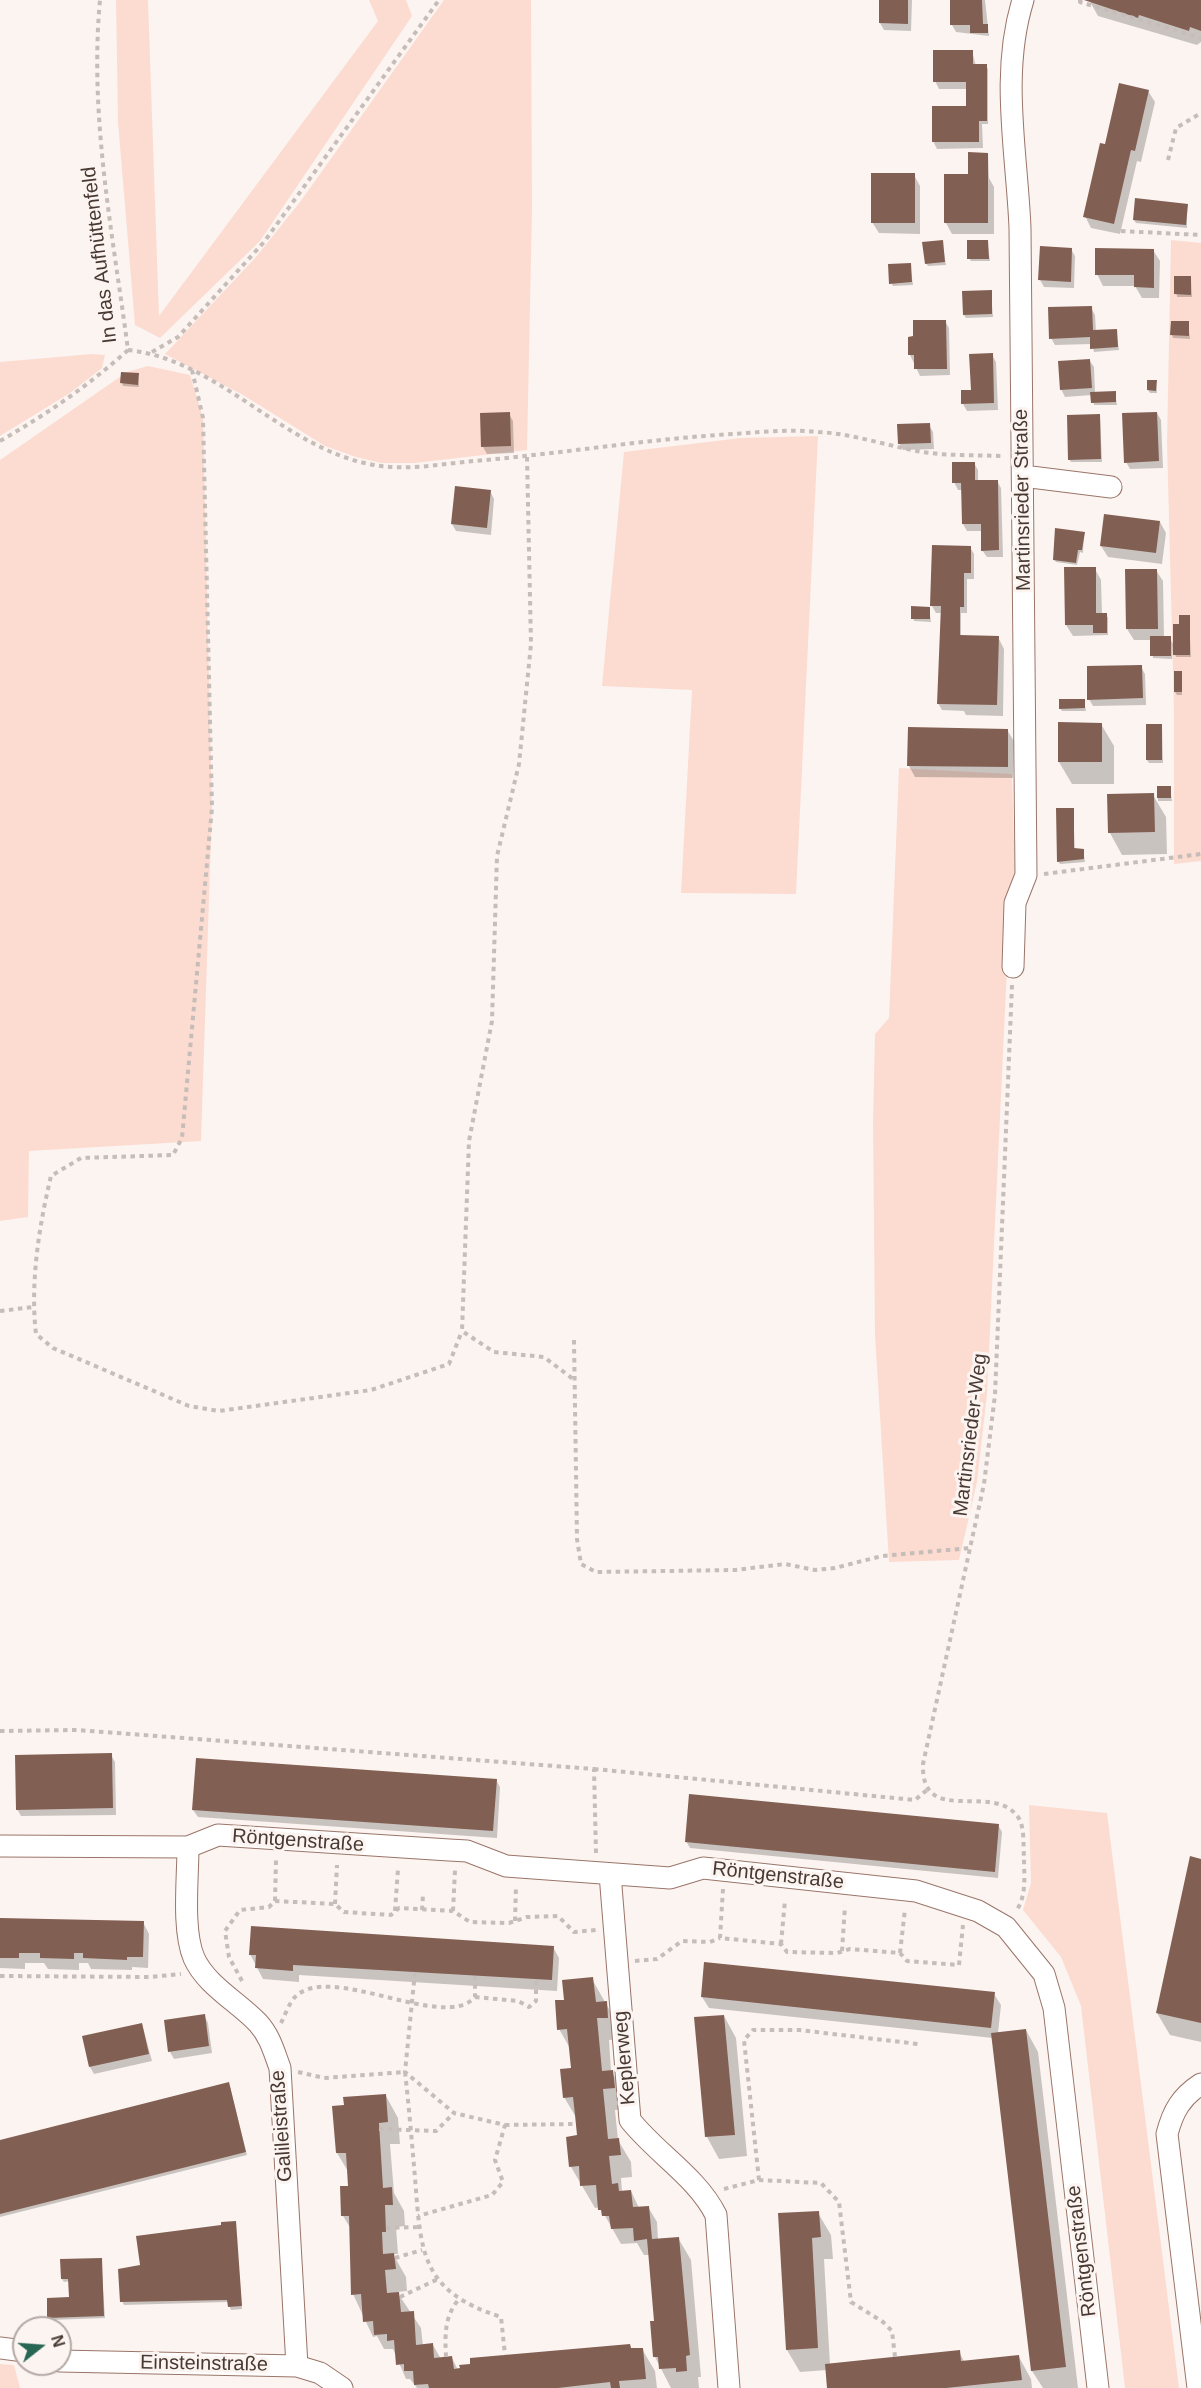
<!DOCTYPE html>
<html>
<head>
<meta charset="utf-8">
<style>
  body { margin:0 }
  #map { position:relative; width:1201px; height:2388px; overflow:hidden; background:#fcf4f1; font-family:Helvetica,sans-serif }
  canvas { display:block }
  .north { position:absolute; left:12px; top:2316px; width:60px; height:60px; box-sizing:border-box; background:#fcf4f1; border:2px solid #b4a9a5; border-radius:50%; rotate:73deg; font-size:16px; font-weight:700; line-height:24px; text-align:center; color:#493933 }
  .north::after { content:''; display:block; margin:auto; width:21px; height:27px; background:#276653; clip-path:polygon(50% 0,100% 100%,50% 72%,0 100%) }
</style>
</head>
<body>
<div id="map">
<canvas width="1201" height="2388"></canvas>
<div class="north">N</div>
</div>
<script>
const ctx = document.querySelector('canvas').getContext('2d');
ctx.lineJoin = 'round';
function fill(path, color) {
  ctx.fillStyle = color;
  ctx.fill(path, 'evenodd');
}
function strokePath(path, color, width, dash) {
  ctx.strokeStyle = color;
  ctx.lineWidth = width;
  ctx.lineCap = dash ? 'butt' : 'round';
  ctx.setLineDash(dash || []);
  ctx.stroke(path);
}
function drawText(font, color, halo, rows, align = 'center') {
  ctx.font = font + ' Helvetica,sans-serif';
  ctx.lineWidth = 6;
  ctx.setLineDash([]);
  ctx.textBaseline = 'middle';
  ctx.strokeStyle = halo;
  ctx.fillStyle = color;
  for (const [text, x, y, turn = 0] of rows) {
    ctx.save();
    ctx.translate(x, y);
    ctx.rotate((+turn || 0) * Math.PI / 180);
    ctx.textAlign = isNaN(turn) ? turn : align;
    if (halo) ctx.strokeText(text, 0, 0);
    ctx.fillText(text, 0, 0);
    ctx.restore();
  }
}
const green = new Path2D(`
  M116 0H148L159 316 378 21 369 0H406L412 16 260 241 160 338 135 325 118 122Z
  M444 0H531L532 208 527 450 414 463H381L356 457 325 446 243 395 165 354 256 257 300 202Z
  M1171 240 1201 243V861L1174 864V711L1167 442Z
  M92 354 105 355 102 368 70 393 0 436V362Z
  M148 366 190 375 203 418 212 808 201 1141 29 1151 28 1217 0 1221V460L127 372Z
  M818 436 796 894 681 893 692 690 602 686 624 452 741 438Z
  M899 768 1012 774 1015 871 1011 883 987 1394 977 1482 959 1560 889 1562 875 1335 873 1122 875 1034 889 1018Z
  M1029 1805 1107 1813 1179 2388H1125L1081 2006 1061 1957 1023 1910 1031 1883Z
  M0 2364 14 2365 20 2388H0Z`);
const shadow = new Path2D(`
  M880 0H912L911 31 884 30 880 23Z
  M951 0H985L989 36 956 32 952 25Z
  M1089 0H1201V42L1197 45 1098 16Z
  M972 51 976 66H986L988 69V124H982L983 148 937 149 933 141 969 107 968 89H939L935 81Z
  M1148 91 1155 102 1141 162 1137 161 1120 234 1091 228 1085 216 1106 146Z
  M988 154 989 178 994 187V234H952L946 223 969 176Z
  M914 175 920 186V234L879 233 872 222Z
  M1187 205V228L1136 223 1134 220Z
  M987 241 990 261H971L969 258Z
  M942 242 946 265 928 266 926 263Z
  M1071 249 1075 256 1074 288 1044 287 1040 280Z
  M1153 250 1160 261 1159 298H1142L1135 286H1103L1097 274Z
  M910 264 913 285 893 286 891 283Z
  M1175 278H1191L1192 297H1177Z
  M991 292 993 317 966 318 964 315Z
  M1091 308 1095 315 1096 332 1116 331 1119 350 1094 352 1092 344 1055 345 1051 338Z
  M945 321 949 328 950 375 920 376 910 355Z
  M1188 323 1190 339 1173 338 1172 335Z
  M992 355 996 362 998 410 967 411 963 404 962 392 972 391Z
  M1089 360 1094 367 1095 393 1115 392 1117 405H1094L1092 395 1065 397 1061 389Z
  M138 375 139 387 123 386 122 383Z
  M1156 382 1157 393H1150L1148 390Z
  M1157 413 1161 420 1163 468 1130 469 1126 462Z
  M509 414 513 421 514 453 487 454 483 447Z
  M1100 416 1102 462H1071L1069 459Z
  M929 425 933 432 934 449 903 450 899 443Z
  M974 463 978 470V481H997L1001 488 1003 557H987L982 550V531H967L963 524 962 490H958L954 482Z
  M456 488 490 491 494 499 491 535 456 531 452 524Z
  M1160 522 1166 533 1162 564 1108 557 1101 546Z
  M1084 533 1083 553 1080 552 1077 565 1056 562 1054 559Z
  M933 547H970L974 554V579H967V613H961V637H998L1004 649 1003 716 966 715 964 711 942 710 938 703 942 613H936L932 606Z
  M1095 569 1101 580 1102 614 1108 617V635L1073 636 1066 625Z
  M1156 570 1163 581 1164 638H1170L1173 644 1172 659 1153 658 1151 640H1134L1127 629Z
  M929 608 931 622 914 621 913 618Z
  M1189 617 1191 657H1176L1175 654 1180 626Z
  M1141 667 1145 674 1146 705 1093 706 1089 699Z
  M1181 673 1182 695H1177L1175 692Z
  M1084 701 1086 711H1062L1060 708Z
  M1101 724 1114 746V784H1072L1059 762Z
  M1162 726 1163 763H1149L1147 760Z
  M1007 730 1014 741 1013 778 915 777 909 766Z
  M1158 788H1170L1172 801H1158Z
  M1153 795 1166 817 1167 854 1122 855 1110 833Z
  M1073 809 1075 850H1083L1085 862 1060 864 1058 861Z
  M111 1755 115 1762 116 1815 21 1816 17 1809Z
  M496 1780 500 1787 497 1838 198 1817 193 1810Z
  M998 1825 1002 1832 998 1878 690 1848 686 1841Z
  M1201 1860V2042L1170 2035 1157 2013Z
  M0 1919 143 1922 149 1934 148 1968 132 1967V1970L91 1969 88 1963H79V1970L48 1969 44 1963H25V1969L0 1968Z
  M553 1947 559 1958 557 1991 299 1975V1982L263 1979 250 1954Z
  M706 1963 994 1994 1001 2005 998 2033 1026 2030 1038 2052 1078 2388H1043L1032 2371 993 2038 709 2008 702 1997Z
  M592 1979 618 2025 620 2039 609 2040 611 2071 625 2093 627 2109 615 2110 618 2140 631 2162 632 2177 621 2178 622 2192 631 2191 639 2208 648 2207 657 2222 658 2240 678 2238 691 2260 701 2377H698L699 2388H671L655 2357 656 2322 649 2255H644L637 2243 621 2244 600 2207 595 2208 571 2167 578 2137 577 2119 564 2097 573 2069 571 2050 559 2029 566 2001Z
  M204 2015 208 2023 212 2053 174 2059 170 2052Z
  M724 2016 736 2038 747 2156 719 2159 707 2137Z
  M142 2024 152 2061 94 2074 90 2067Z
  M230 2087 247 2155 0 2217V2141Z
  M386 2096 398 2118 400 2144H390L394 2193 404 2211 405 2226 396 2227 398 2254H393L406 2277 407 2291 397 2292 421 2328 423 2346 433 2345 441 2359 452 2358 458 2370 642 2349 655 2371 657 2388H417L410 2379H406L393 2349H384L377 2336 373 2337 353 2294 351 2229 343 2216 350 2187 349 2173 337 2153Z
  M818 2213 831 2235 833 2259H824L830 2365 959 2352 965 2363 1019 2357 1031 2379 1032 2388H829L827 2370 800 2372 787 2350 779 2215Z
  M235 2222 242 2309 231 2310 228 2302 124 2305 122 2301 141 2267Z
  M101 2259 105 2318 51 2320 49 2317 71 2299 70 2281 64 2282 62 2279Z`);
const building = new Path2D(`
  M879 0H908V24L879 23Z
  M950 0H982L983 24H988V33H970V25H950Z
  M1084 0H1201V31L1190 27 1189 31 1139 15 1138 18Z
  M933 50H973V64H987V121H979V142H932V106H966V82H933Z
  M1119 83 1149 90 1135 151 1131 150 1114 224 1083 217 1100 143 1105 144Z
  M968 152 988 153V223H944V174H968Z
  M871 173H915V223H871Z
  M1135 198 1188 204 1186 225 1133 220Z
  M943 240 945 262 925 264 922 242Z
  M967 240H988L989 259H967Z
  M1040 246 1072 248 1071 282 1038 280Z
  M1095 248 1154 249V288L1134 287V275H1095Z
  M911 263 912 282 889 284 888 264Z
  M1174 276H1191V295L1174 294Z
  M992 290V314L963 315 962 291Z
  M1092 306 1093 330 1117 329 1118 347 1090 349V337L1049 339 1048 307Z
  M913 320H946L947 369H914V355H908V337L913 336Z
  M1171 321H1189V336L1170 335Z
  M993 353 994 403 961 404V390H971L969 354Z
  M1090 359 1092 388 1060 390 1058 361Z
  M121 372 139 373 138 385 120 383Z
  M1147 380H1157L1156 391 1147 390Z
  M1116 391V402L1091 403 1090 392Z
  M510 412 511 446 481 447 480 413Z
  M1157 412 1159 461 1124 463 1122 413Z
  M1100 414 1101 459 1068 460 1067 415Z
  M930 423 931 443 898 444 897 424Z
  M952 462H975V480H998L999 550 981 551V524H962L961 483H952Z
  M455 486 491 490 487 528 451 524Z
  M1104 514 1160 521 1156 553 1100 546Z
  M1055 528 1085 532 1082 550H1078L1076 563 1053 560Z
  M932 545 971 546V573H964V607H960V635L999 636 997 705 937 704 941 606H930Z
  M1064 567H1096V613H1107V633H1093V625H1065Z
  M1125 569H1157L1158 629H1126Z
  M911 606 930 607V619H911Z
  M1179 615H1190V655H1173V624H1179Z
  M1150 636H1171V656H1150Z
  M1142 665 1143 698 1087 700V666Z
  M1174 671H1182V692H1174Z
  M1059 699H1085V708L1059 709Z
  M1058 722 1102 723V762H1058Z
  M1146 724H1162V760H1146Z
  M908 727 1008 729V767L907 766Z
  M1157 786H1171V798H1157Z
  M1154 793 1155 832 1108 833 1107 794Z
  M1056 808H1074V848L1084 849V859L1057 862Z
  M112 1753 113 1808 16 1810 15 1755Z
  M196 1758 497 1779 493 1831 192 1810Z
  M689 1794 999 1824 995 1872 685 1842Z
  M1190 1856 1201 1859V2023L1156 2013Z
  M0 1918 144 1921 143 1957H127V1960L83 1958V1953H74V1959L40 1958V1953H19V1958H0Z
  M251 1926 554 1946 552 1980 293 1965V1971L255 1968 256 1955H249Z
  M704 1962 995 1992 991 2028 701 1997Z
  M593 1977 596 2002 607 2001 608 2018H597L602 2071 613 2070 615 2088 603 2089 608 2139 619 2138 621 2155 609 2156 612 2184 618 2183 619 2191 631 2190 633 2207 649 2206 652 2239 679 2237 690 2355 686 2356 687 2371 676 2372V2368L659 2369 658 2357H653L650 2321H654L647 2239 634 2241 633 2228 611 2229 609 2216H602L601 2210H598L596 2185 580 2186 579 2166 569 2167 566 2137 577 2135 575 2115 573 2097 563 2098 560 2069 571 2068 567 2029 557 2030 555 2000H564L562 1980Z
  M205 2014 209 2046 168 2052 164 2020Z
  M724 2015 735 2135 705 2137 694 2017Z
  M142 2023 149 2054 89 2067 82 2036Z
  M1026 2029 1066 2367 1031 2371 991 2033Z
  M229 2082 246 2152 0 2214V2140Z
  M386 2094 388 2122 379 2123 383 2188 392 2187 393 2205H385L386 2232H382L383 2254 394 2253 396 2269 385 2270 387 2293 399 2292 401 2312 414 2311 416 2345 433 2343 434 2358 452 2356 454 2369 460 2368 459 2365 470 2364V2358L630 2344 631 2348H643L646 2379 619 2381 620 2388H611L610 2382 558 2388H429L428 2384 414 2385 413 2371H404V2364L396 2365 394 2340 387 2341V2334L374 2335 373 2321 363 2322 361 2294 351 2295 349 2216H341L340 2186H348L346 2153H336L332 2106 344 2105 343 2097Z
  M819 2211 821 2237 812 2238 818 2348 786 2350 778 2213Z
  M236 2221 242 2306 228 2307 227 2300 120 2302 118 2269 140 2265 136 2236 221 2225V2222Z
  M102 2258 104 2316 47 2318V2298L69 2297 68 2279H61L60 2259Z
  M960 2350 961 2361 1019 2355 1022 2380 946 2388H827L825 2364Z`);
const path = new Path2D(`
  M1080 0V2L1201 38
  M1168 160 1176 128 1201 113
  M1121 231 1201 235
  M128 350C220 360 283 449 374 465 406 471 442 464 474 461 560 454 646 439 733 434 761 432 791 429 819 432 854 434 888 446 922 452 949 456 977 455 1004 456
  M152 352 178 337 264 242 439 0
  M192 370 203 418 212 808 182 1138 173 1155 81 1158 51 1176C39 1226 30 1283 36 1334L53 1348 189 1406 219 1411 371 1390 449 1364 462 1331
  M0 441C47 414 88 386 128 350 113 235 89 117 100 0
  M527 457 531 644 519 764 497 856 492 1021 469 1141 462 1331 494 1352 544 1357 573 1379
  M1044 874 1201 854
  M1012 985 995 1395 984 1484 923 1764C921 1828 992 1781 1018 1817 1025 1827 1023 1845 1024 1857 1024 1875 1027 1896 1016 1911
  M0 1311 33 1307
  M574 1340 577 1539 581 1564 596 1572 735 1570 785 1564 815 1570 835 1568 882 1556 970 1548
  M0 1731 77 1730 594 1769 596 1853
  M594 1769 915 1800 927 1790
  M723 1889 720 1938 781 1944 787 1952 837 1953 850 1949 900 1953 907 1961 959 1965 963 1925
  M275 1901 276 1860
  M335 1904 337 1865
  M422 1910 423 1895
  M395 1911 398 1869
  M453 1911 455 1870
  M515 1921 516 1886
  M781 1944 785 1900
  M842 1951 845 1906
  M900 1953 905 1909
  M635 1961 657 1959 682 1941 710 1942 720 1938
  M415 1972 405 2072 454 2113 505 2125 495 2160 503 2182 492 2195 418 2216
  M0 1976 150 1977 181 1974
  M242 1981 229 1957 225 1931 240 1910 269 1907 275 1901 335 1904 344 1912 391 1915 399 1908 453 1911 470 1922 509 1923 527 1917 558 1916 574 1932 596 1930
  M475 1997 518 2001 529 2007 536 2001V1979
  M281 2023C285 2015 289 2004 294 1998 328 1960 444 2033 475 1997V1976
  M298 2072 324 2078 405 2072C409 2107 412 2143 415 2178 421 2252 420 2291 501 2317L505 2355
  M505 2125 576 2124
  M379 2129 436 2131 454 2113
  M759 2180 744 2040 753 2030H799L918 2044
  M724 2189 759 2180 821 2183 839 2202 851 2302 883 2322 892 2331 895 2357
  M386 2228 418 2227
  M395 2258 422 2250
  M400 2297 438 2279
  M446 2357C445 2335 444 2317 459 2299`);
const minor = new Path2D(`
  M1023 476 1111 487
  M1013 967 1015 903 1026 875 1020 228C1017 153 1000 74 1023 0
  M0 1846 188 1847 218 1835 449 1850 467 1851 506 1866 670 1878 703 1868 916 1891 978 1911 1006 1927 1044 1974 1054 2008 1098 2388
  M188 1847C188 1878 182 1930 194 1958 206 1985 238 2002 258 2023 270 2036 274 2052 280 2068L297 2366
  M610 1874 630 2120C656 2153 697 2177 716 2215L729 2388
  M0 2348 24 2351
  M60 2361 297 2366 320 2373 342 2388
  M1198 2388 1167 2134C1173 2111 1181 2097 1201 2084`);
const streetNames = [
  ["In das Aufhüttenfeld",100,255,-97],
  ["Martinsrieder Straße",1023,500,-91],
  ["Martinsrieder-Weg",971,1435,-83],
  ["Röntgenstraße",298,1841,4],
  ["Röntgenstraße",778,1876,6],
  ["Keplerweg",625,2058,-95],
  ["Galileistraße",282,2126,-94],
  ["Röntgenstraße",1082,2251,-97],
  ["Einsteinstraße",204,2364,1]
];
fill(green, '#fcdcd1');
fill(shadow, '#0003');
fill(building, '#825f53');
strokePath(minor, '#9a7569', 23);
strokePath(path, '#c6bcb8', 4, [4.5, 4.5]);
strokePath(minor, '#fff', 21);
drawText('20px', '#493933', '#fcf4f1', streetNames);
</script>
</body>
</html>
